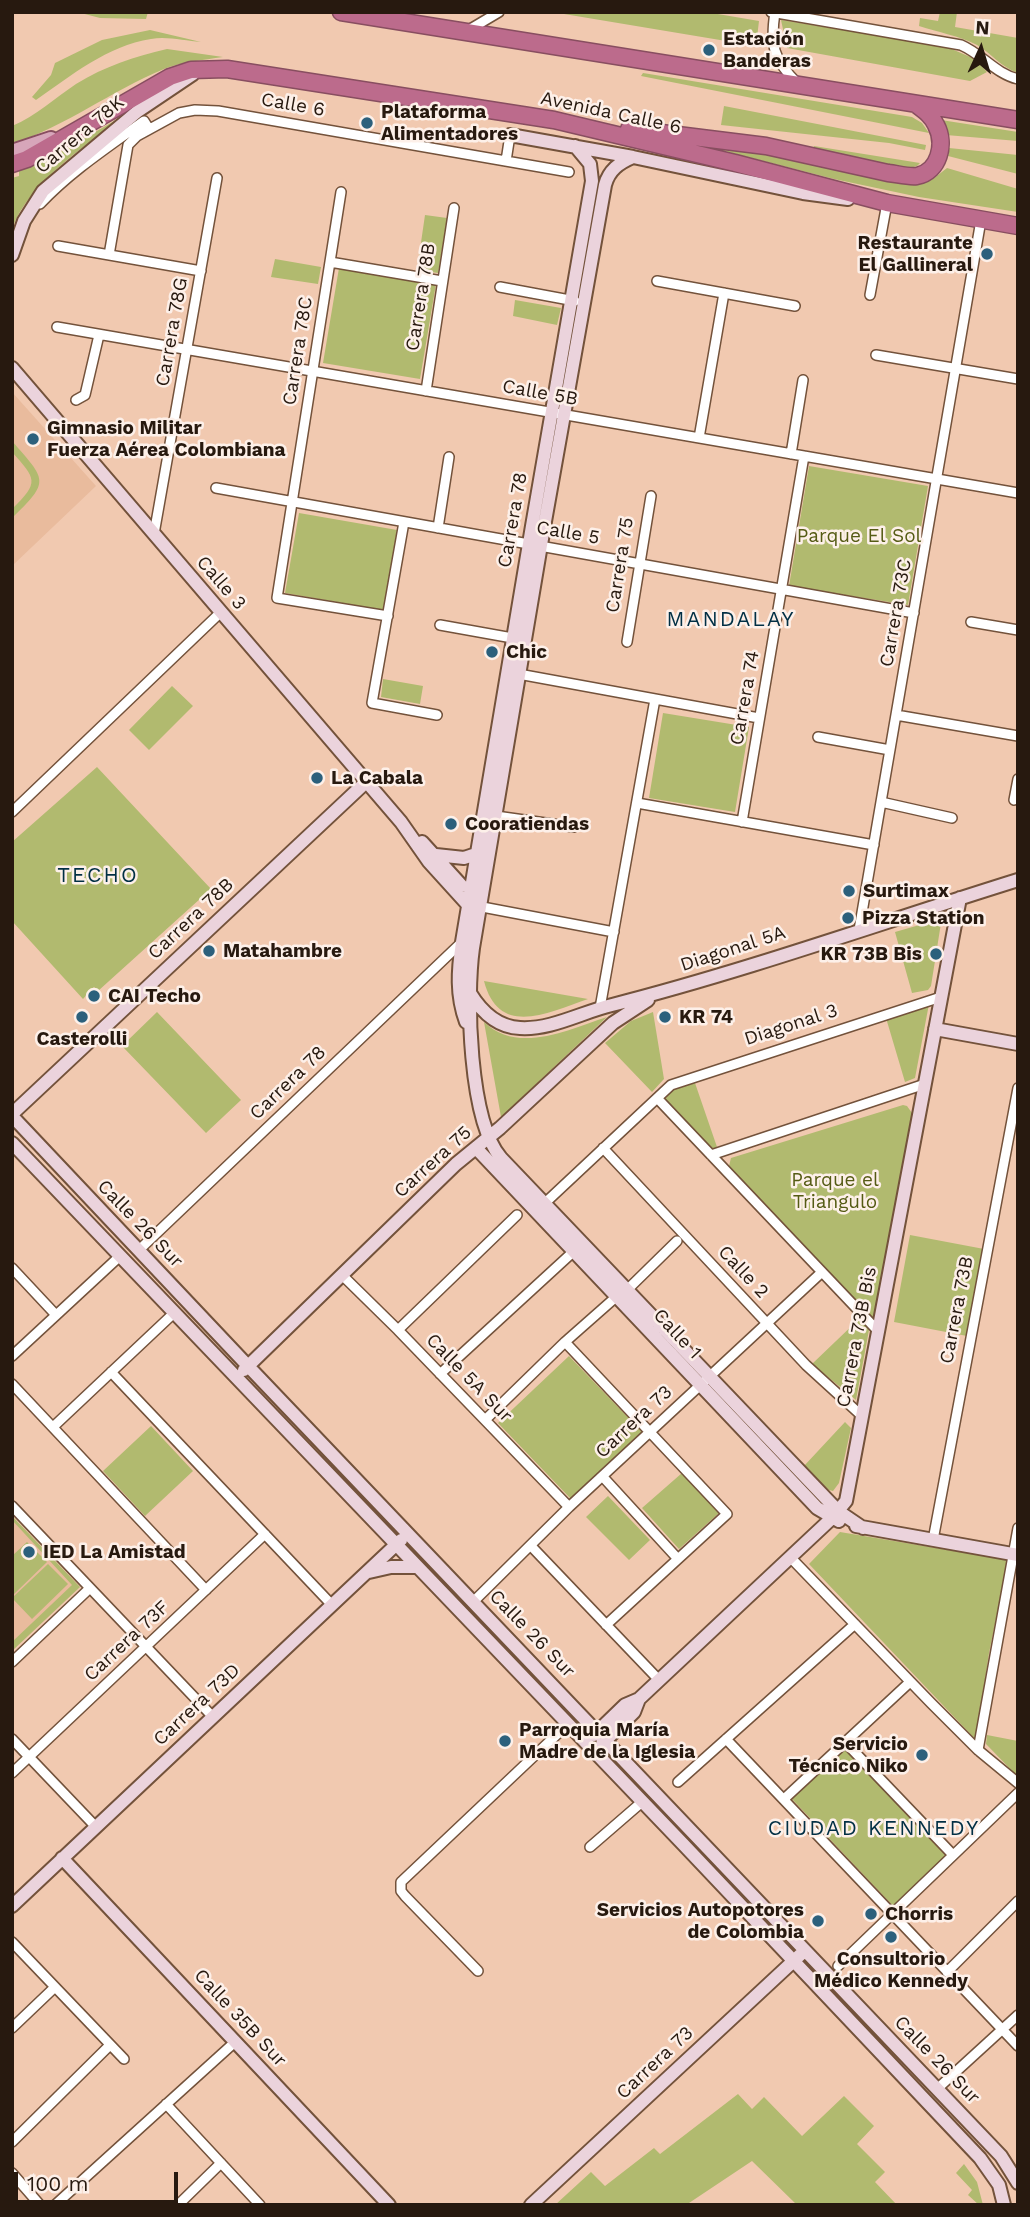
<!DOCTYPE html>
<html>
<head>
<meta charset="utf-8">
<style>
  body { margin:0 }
  #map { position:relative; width:1030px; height:2217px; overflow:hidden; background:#f1c9b0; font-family:"Work Sans",sans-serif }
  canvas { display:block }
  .frame { position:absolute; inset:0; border:14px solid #27190f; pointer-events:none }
  .north { position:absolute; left:946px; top:14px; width:70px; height:70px; -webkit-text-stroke:5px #fdf0e9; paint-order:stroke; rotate:4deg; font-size:19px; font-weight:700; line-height:28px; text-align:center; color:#27190f }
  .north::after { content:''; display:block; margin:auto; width:24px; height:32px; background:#27190f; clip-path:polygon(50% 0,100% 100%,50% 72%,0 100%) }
  .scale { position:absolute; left:14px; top:2172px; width:164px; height:32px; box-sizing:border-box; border:4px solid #27190f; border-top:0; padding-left:9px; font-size:21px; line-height:24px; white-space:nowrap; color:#27190f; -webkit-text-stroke:5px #fdf0e9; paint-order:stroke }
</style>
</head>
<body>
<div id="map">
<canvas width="1030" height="2217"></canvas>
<div class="frame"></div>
<div class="north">N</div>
<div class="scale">100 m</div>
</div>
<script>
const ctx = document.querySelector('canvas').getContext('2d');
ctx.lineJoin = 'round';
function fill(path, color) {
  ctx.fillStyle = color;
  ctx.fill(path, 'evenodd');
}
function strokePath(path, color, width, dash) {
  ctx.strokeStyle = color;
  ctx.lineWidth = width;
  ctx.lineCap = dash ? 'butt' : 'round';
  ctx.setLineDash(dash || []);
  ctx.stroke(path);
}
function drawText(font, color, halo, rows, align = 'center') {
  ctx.font = font + ' "Work Sans",sans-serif';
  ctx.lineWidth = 5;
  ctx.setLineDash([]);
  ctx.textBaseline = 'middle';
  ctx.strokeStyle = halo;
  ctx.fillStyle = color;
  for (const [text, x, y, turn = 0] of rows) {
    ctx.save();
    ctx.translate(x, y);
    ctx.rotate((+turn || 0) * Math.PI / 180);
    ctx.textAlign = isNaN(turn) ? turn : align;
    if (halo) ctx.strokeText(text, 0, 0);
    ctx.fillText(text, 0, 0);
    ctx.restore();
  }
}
const built = new Path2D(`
  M12 392 96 486 12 566Z
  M12 1516 80 1587 12 1651Z`);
const green = new Path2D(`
  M77 12H148L146 19 100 18Z
  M552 12H706L759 21 756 46Z
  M940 12H957L955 27 1018 38V73C1001 67 992 54 977 45 959 36 938 32 919 26L920 18 938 21Z
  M781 20 947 47 975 59 987 72 970 81 787 48Z
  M150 30 201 42C185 41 167 36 151 39 107 46 72 75 36 100L32 97 51 75 55 63 102 40Z
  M167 49 223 57C203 60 182 62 164 69 111 91 66 126 12 144V126C36 116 55 98 76 84 105 66 134 57 167 49Z
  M643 73 912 117 922 123 929 133 641 76Z
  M724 106 926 145 925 150 889 143 721 125Z
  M133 110C94 140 29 180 12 229V178L19 176V171L47 160Z
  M941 120 1018 132V141L946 135Z
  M677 139 759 151 921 183 933 179 947 168 1018 189V212L919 197 834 179Z
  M814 146 920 163 917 166 906 169 813 149Z
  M949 148 1018 155V174L948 156Z
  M425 215 447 218 438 273 417 270Z
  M275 259 321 267 318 284 271 277Z
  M339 268 436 284 420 379 323 363Z
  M515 300 561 308 557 325 513 316Z
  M12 441C46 480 51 481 12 518V509C40 482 36 479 12 452Z
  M809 466 928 486 908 605 789 586Z
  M299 513 397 530 383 610 285 593Z
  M383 679 423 686 420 704 381 697Z
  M172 686 193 706 149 750 129 730Z
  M663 713 749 727 735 812 649 798Z
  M97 767 211 889 98 991 94 987 83 999 12 921V842Z
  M937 920 941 923 931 986 928 990 912 993 895 932Z
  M484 981 588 999C549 1012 499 1039 484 981Z
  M929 1004 915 1078 905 1082 886 1018Z
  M157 1012 241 1100 206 1133 122 1046Z
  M653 1012 664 1079 652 1092 605 1043 631 1021Z
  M607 1017 501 1117 484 1022C518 1055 570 1029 607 1017Z
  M695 1083 717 1147 710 1150 663 1101 673 1090Z
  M903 1105 907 1106 912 1113 876 1316 871 1319 729 1166 731 1158Z
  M910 1235 984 1249 967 1336 894 1322Z
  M860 1318 869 1330 856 1400 812 1364Z
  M569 1356 642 1432 571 1499 498 1423Z
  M845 1422 851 1428 839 1483 833 1491 829 1490 804 1466Z
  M151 1426 193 1471 145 1516 103 1471Z
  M682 1473 719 1513 679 1549 642 1508Z
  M608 1496 650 1540 629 1560 586 1517Z
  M12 1516 80 1587 12 1651V1642L72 1585 12 1520Z
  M840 1532 1008 1560 989 1653 976 1740 809 1564Z
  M27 1542 47 1562 12 1596V1556Z
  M48 1564 68 1584 32 1619 12 1598Z
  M987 1735 1018 1741V1777L986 1744Z
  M844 1748 947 1857 894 1907 791 1798Z
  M738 2094 752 2109 764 2097 802 2136 844 2096 874 2126 857 2144 885 2172 875 2182 897 2205H797L752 2161 686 2205H555L591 2172 605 2186 654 2148 660 2154Z
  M964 2164 977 2182 983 2205H979L968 2195 972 2190 956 2173Z`);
const street = new Path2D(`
  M771 12 961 45C982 54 996 74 1018 79
  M775 12C770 45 773 59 797 83
  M467 31 499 12
  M506 161 510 135
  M341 192 277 598 388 616
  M40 204C70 172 108 147 144 121L149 129
  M58 246 201 271
  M109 255 128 145 137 136 179 113 195 110 218 111 569 172
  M330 262 442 281
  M657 281 795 306
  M500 287 575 301
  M870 295 887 203
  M57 327 1018 493
  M876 355 1018 379
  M426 391 454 208
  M76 400 85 395 99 335
  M699 438 724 293
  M791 454 803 380
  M216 488 914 613
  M404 522 372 703 437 715
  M438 528 449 457
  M154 534 217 178
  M971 622 1018 630
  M440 625 518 639
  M627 642 651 496
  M513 673 759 718
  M896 715 1018 736
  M818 737 890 750
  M1014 800 1018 779
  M881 802 952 818
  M637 803 874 845
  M12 812 221 612
  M496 816 574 827
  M742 822 804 456
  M477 906 614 932
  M859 930 981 220
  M600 1008 655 699
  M657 1098 878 1331
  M603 1148 806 1365 862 1416
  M711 1155 925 1084
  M545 1203 671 1085 941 997
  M139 1250 462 942
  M12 1268 56 1315
  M342 1275 398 1330 569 1507
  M627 1290 677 1241
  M398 1330 517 1215
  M565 1342 727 1514 606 1625
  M12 1356 120 1256
  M111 1372 332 1605
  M440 1374 573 1252
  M12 1384 206 1590
  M485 1420 565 1342 616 1297
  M53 1427 174 1313
  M603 1477 678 1559
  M12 1506 213 1717
  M933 1540 1018 1088
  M531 1546 659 1680
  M790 1557 931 1703 978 1750 1018 1783
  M474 1601 569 1507 822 1272
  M12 1662 90 1588
  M12 1739 96 1827
  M726 1739 1018 2046
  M845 1742 953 1855
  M978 1750 1018 1528
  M12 1773 265 1534
  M678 1782 855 1624
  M784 1799 910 1682
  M590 1847 642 1802
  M12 1942 124 2059
  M838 1966 1018 1793
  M478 1971 405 1896 401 1891V1882L568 1724
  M947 1972 1018 1901
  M12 2028 55 1987
  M937 2089 1018 2015
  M166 2104 260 2205
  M12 2142 110 2045
  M12 2173 40 2205
  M55 2205 235 2042
  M178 2205 221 2163`);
const secondary = new Path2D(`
  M510 135 633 157 803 193 848 199
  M633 157C619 163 609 170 605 185L544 527 473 948C466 997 469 1121 501 1158L838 1511 863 1528
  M12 255 24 221 43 191 138 111 193 74
  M12 368 401 822 429 862 468 905
  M422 842 462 886
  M436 855 464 858 476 854
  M470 993C481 1011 497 1027 520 1028 551 1030 582 1012 612 1005 749 970 883 922 1018 880
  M466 1022C456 995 458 970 462 942L532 526 592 181 590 164 575 146
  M935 1029 1018 1044
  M12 1114 366 782
  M12 1116 248 1366 1001 2156 1018 2183
  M12 1143 683 1844 980 2158 999 2185 1004 2205
  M476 1148 817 1508 839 1521
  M244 1370 456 1164 500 1128 613 1023 648 1000
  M856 1526 1018 1555
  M369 1572 391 1567H416
  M594 1735 625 1705 639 1699 832 1518 846 1501 960 898
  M602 1744 634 1712 639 1699
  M62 1858 389 2205
  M12 1906 401 1540
  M531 2205 800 1955`);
const primary = new Path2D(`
  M12 152 51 139`);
const highway = new Path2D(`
  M341 12 1018 120
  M629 129 766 146 888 173C898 174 907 177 917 176 939 172 946 144 936 125 932 116 925 111 917 105
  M12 164 27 159 170 77 191 70 227 69 554 120 735 163 887 203 1018 226`);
const markers = [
  [709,50,7,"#2c607c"],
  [367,123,7,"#2c607c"],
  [987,254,7,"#2c607c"],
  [33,439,7,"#2c607c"],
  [492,652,7,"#2c607c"],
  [317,778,7,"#2c607c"],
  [451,824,7,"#2c607c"],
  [849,891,7,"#2c607c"],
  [848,918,7,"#2c607c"],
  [209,951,7,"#2c607c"],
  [936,954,7,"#2c607c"],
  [94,996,7,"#2c607c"],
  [82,1017,7,"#2c607c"],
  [665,1017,7,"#2c607c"],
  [29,1552,7,"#2c607c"],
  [505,1741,7,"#2c607c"],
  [922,1755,7,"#2c607c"],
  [871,1914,7,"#2c607c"],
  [818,1921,7,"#2c607c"],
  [891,1937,7,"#2c607c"]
];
const poiNames = [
  ["Estación",723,39],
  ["Banderas",723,61],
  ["Plataforma",381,112],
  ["Alimentadores",381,134],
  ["Restaurante",973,243,"right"],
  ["El Gallineral",973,265,"right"],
  ["Gimnasio Militar",47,428],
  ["Fuerza Aérea Colombiana",47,450],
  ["Chic",506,652],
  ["La Cabala",331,778],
  ["Cooratiendas",465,824],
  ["Surtimax",863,891],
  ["Pizza Station",862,918],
  ["Matahambre",223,951],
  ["KR 73B Bis",922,954,"right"],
  ["CAI Techo",108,996],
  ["KR 74",679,1017],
  ["Casterolli",82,1039,"center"],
  ["IED La Amistad",43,1552],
  ["Parroquia María",519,1730],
  ["Madre de la Iglesia",519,1752],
  ["Servicio",908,1744,"right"],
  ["Técnico Niko",908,1766,"right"],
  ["Servicios Autopotores",804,1910,"right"],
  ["de Colombia",804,1932,"right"],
  ["Chorris",885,1914],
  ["Consultorio",891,1959,"center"],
  ["Médico Kennedy",891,1981,"center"]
];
const streetNames = [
  ["Calle 6",293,105,10],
  ["Avenida Calle 6",611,113,12],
  ["Carrera 78K",80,135,-40],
  ["Carrera 78B",421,297,-81],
  ["Carrera 78G",172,332,-80],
  ["Carrera 78C",298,351,-81],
  ["Calle 5B",540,393,10],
  ["Carrera 78",513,520,-80],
  ["Calle 5",568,533,10],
  ["Carrera 75",620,565,-81],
  ["Calle 3",221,583,49],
  ["Carrera 73C",896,613,-80],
  ["Carrera 74",745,698,-80],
  ["Carrera 78B",191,919,-43],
  ["Diagonal 5A",733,949,-18],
  ["Diagonal 3",791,1025,-18],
  ["Carrera 78",288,1083,-44],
  ["Carrera 75",433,1162,-42],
  ["Calle 26 Sur",140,1224,46],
  ["Calle 2",743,1272,47],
  ["Carrera 73B",957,1310,-79],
  ["Calle 1",677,1334,47],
  ["Carrera 73B Bis",857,1337,-79],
  ["Calle 5A Sur",469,1378,46],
  ["Carrera 73",634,1422,-43],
  ["Calle 26 Sur",532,1634,46],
  ["Carrera 73F",127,1641,-43],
  ["Carrera 73D",197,1705,-43],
  ["Calle 35B Sur",240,2018,47],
  ["Calle 26 Sur",937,2060,46],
  ["Carrera 73",655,2063,-43]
];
const parkNames = [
  ["Parque El Sol",859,536],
  ["Parque el",835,1180],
  ["Triangulo",835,1202]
];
const neighbourhoodNames = [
  ["MANDALAY",731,620],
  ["TECHO",98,876],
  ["CIUDAD KENNEDY",874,1829]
];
fill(built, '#e9bb9d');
fill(green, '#b1ba6f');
strokePath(street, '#73523b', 12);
strokePath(secondary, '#73523b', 16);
strokePath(primary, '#884e60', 18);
strokePath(highway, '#884e60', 19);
strokePath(street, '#fff', 9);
strokePath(secondary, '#ebd3dc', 12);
strokePath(primary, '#d7a6ba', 14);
strokePath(highway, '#bc6b8c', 16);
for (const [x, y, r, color] of markers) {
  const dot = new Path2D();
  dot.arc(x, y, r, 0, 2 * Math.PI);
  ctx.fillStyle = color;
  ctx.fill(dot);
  strokePath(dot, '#fdf0e9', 2.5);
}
drawText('bold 19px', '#27190f', '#fdf0e9', poiNames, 'left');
drawText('19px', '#27190f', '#fdf0e9', streetNames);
drawText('19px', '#555b14', '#fdf0e9', parkNames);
ctx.letterSpacing = '2px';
drawText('21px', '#012f44', '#fdf0e9', neighbourhoodNames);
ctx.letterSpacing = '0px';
</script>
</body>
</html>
